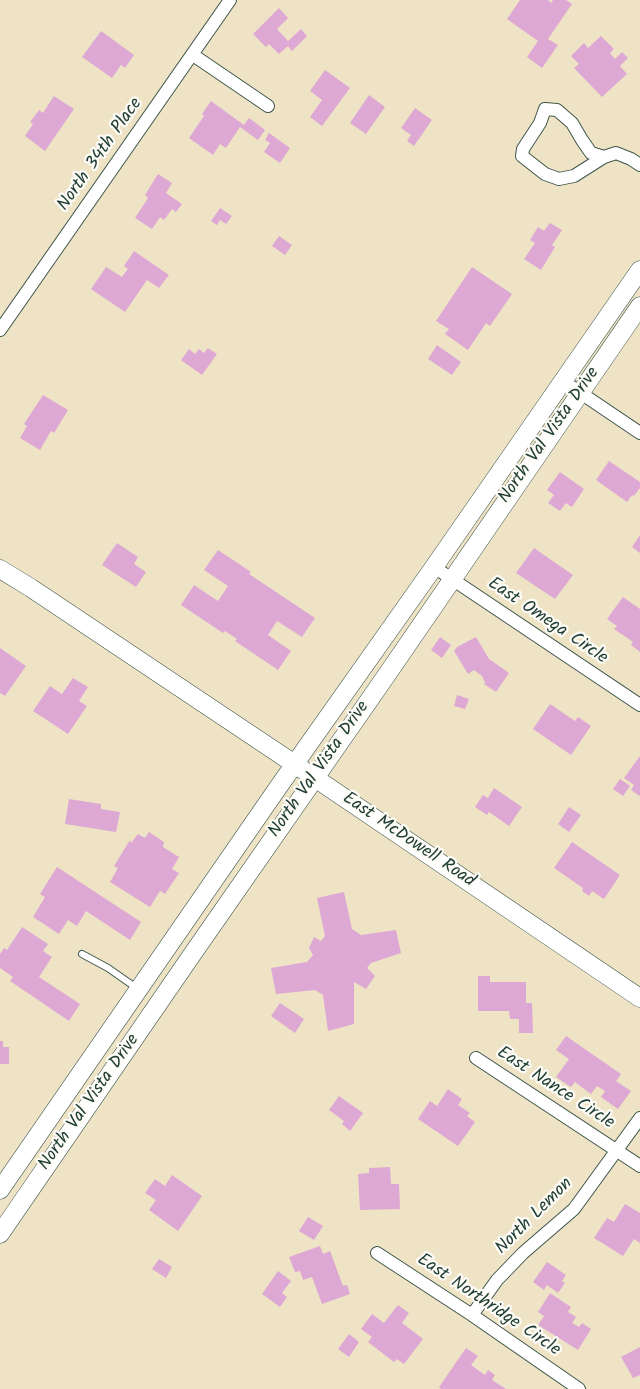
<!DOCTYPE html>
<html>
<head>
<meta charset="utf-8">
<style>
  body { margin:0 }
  canvas { display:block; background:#efe3c6 }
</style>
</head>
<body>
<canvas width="640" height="1389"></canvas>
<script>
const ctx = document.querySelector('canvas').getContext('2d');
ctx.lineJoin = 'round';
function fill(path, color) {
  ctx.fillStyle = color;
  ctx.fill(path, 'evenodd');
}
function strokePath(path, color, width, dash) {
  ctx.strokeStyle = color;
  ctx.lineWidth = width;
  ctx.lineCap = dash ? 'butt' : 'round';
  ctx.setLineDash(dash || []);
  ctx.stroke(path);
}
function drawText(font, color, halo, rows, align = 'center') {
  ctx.font = font + ' Kalam,sans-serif';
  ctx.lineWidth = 4.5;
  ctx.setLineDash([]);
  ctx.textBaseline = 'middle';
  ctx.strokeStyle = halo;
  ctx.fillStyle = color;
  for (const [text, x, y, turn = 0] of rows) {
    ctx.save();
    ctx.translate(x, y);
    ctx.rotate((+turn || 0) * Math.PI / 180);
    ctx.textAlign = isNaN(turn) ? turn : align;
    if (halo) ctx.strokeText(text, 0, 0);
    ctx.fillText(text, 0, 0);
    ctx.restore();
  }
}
const building = new Path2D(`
  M520 0H548L551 3 553 0H566L572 4 548 39 558 45 542 68 527 57 538 41 507 19Z
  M279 8 288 18 277 29 288 41 301 29 307 36 292 51 288 46 279 54 269 44 266 47 253 34Z
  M101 31 134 55 125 68 121 65 112 78 82 57Z
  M601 36 614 49 610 53 615 59 622 52 628 58 620 66 627 74 602 97 574 68 579 64 571 56 584 43 588 48Z
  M325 70 350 88 322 126 310 117 322 100 310 91Z
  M369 95 385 107 366 134 350 123Z
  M54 96 74 109 45 151 25 136 33 124 30 122 39 110 43 113Z
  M211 101 244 125 249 118 265 130 258 140 240 127 226 148 220 144 213 155 189 138 204 116 202 114Z
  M415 108 432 120 414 146 407 141 411 135 401 128Z
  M269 133 290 148 280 163 264 152 270 143 265 140Z
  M158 174 172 183 166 193 182 204 176 212 172 209 164 220 160 217 152 229 135 218 148 198 145 195Z
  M220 208 232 216 226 224 220 220 217 225 211 221Z
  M550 223 562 230 552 245 555 247 541 270 524 259 535 243 530 240 538 227 544 231Z
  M279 236 292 245 285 255 272 246Z
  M134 251 169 275 159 288 147 280 125 312 91 289 106 267 122 277 128 269 124 266Z
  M472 267 512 294 490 326 486 323 468 350 445 334 449 329 436 321Z
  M437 345 461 362 452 375 428 359Z
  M208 348 217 354 202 375 181 360 189 349 195 354 199 349 204 353Z
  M43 395 68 410 54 433 51 431 40 450 20 438 27 426 24 424Z
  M609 461 640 482V488L634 496 632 495 627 502 596 480Z
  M560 472 584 489 572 507 566 503 560 511 548 503 554 495 547 490Z
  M640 535V553L632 547Z
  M117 543 138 557 134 564 146 572 136 587 102 565Z
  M534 548 573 575 555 599 516 573Z
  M218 550 251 572 249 574 315 618 302 637 277 621 268 635 291 651 278 670 235 641 237 639 225 631 223 633 181 605 194 585 218 601 228 586 204 570Z
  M623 597 640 609V652L631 645 633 642 614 629 617 626 607 619Z
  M440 637 451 645 442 658 431 650Z
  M476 637 489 659 509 673 496 692 484 684 485 682 482 676 474 670 468 674 454 651 457 647Z
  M0 648 26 666 5 696 0 693Z
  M73 678 88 687 79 701 87 706 68 734 33 711 50 686 62 694Z
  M457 695 469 699 465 709 454 706Z
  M550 704 575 721 578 717 591 726 571 755 533 729Z
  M640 756V796L631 790 634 785 624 778Z
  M620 779 630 786 623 796 613 789Z
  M494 788 522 807 509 826 489 812 487 815 475 807 483 795 488 798Z
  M69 799 101 804V809L120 812 116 832 65 824Z
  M569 807 581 815 569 832 558 824Z
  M149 832 164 842 163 847 179 857 172 869 179 873 165 894 160 891 150 907 110 882 118 868 114 866 130 840 131 843 138 834 145 838Z
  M572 842 620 875 604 899 592 891 589 896 582 891 583 888 554 868Z
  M57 867 141 922 130 940 86 911 77 926 68 920 59 934 33 917 45 897 40 894Z
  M344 892 352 929 361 935 396 930 401 953 371 963 367 968 375 976 366 989 354 982V1024L328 1031 323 995 315 990 276 994 271 968 307 962 313 955 309 948 314 937 321 941 325 936 317 898Z
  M22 927 48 944 43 951 52 957 39 977 80 1004 69 1021 10 981 13 977 0 968V954L4 948 7 950Z
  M478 976H490V982H526V1003H532L533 1033H519V1019H510L509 1011H478Z
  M280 1003 304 1019 295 1033 271 1016Z
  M566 1036 621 1074 616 1081 631 1091 618 1109 601 1097 605 1091 597 1086 591 1094 575 1082 571 1087 556 1077 569 1059 556 1050Z
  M0 1041H3V1047H9V1064H0Z
  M448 1089 462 1099 458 1105 470 1113 467 1116 475 1122 458 1146 418 1119 430 1101 437 1106Z
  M339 1096 363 1113 350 1131 342 1124 344 1121 329 1110Z
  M390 1167 391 1184H399L400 1209 360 1210 358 1174 369 1173V1168Z
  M172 1175 202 1196 178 1231 149 1210 156 1200 145 1193 155 1179 165 1186Z
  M625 1204 640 1213V1243L634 1239 623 1256 594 1238 607 1218 614 1222Z
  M308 1217 323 1226 314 1240 299 1231Z
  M320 1246 323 1254 330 1251 343 1286 347 1285 350 1294 322 1304 312 1277 303 1280 300 1271 295 1272 289 1257Z
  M159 1259 172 1267 166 1278 152 1269Z
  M547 1262 566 1275 562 1281 565 1283 558 1293 547 1285 544 1290 533 1282Z
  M278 1271 291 1281 282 1293 287 1297 280 1307 262 1294Z
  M550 1293 571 1307 568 1312 576 1317 572 1323 579 1327 582 1323 591 1329 578 1350 538 1325 544 1316 538 1312Z
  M398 1305 409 1313 402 1323 423 1339 404 1364 397 1359 394 1362 368 1342 372 1337 361 1329 372 1314 384 1323Z
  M349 1334 359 1342 349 1357 338 1349Z
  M640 1347V1375L633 1378 621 1357Z
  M466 1348 478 1356 471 1365 485 1375 488 1370 495 1375 492 1380 506 1389H441L439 1387Z`);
const service = new Path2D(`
  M82 954 108 968 138 989`);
const minor = new Path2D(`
  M193 55 268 106
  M604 157 591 153 582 140 572 123 557 110 545 109 540 123 523 149 522 156 545 174 559 179 574 176 604 157 616 153 631 159 640 165
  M0 330 230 0
  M563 381 640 433
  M434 567 640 705
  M476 1058 640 1166
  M377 1253 472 1315 579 1389
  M472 1315 497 1280 523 1253 574 1209 640 1118`);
const secondary = new Path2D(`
  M0 569 31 588 281 755 640 998
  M0 1190 277 789 434 567 640 270
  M0 1234 189 959 386 676 640 306`);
const streetNames = [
  ["North 34th Place",101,155,-55],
  ["North Val Vista Drive",550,436,-55],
  ["East Omega Circle",547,622,34],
  ["North Val Vista Drive",320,770,-55],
  ["East McDowell Road",408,841,34],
  ["East Nance Circle",555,1089,33],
  ["North Val Vista Drive",90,1103,-55],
  ["North Lemon",535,1217,-45],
  ["East Northridge Circle",488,1306,34]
];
fill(building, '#dda8d3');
strokePath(service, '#3e564a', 8);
strokePath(minor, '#3e564a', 14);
strokePath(secondary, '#3e564a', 19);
strokePath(service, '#fff', 6);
strokePath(minor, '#fff', 12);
strokePath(secondary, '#fff', 18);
drawText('18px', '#1f3d34', '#fdfcf7', streetNames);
</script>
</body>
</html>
